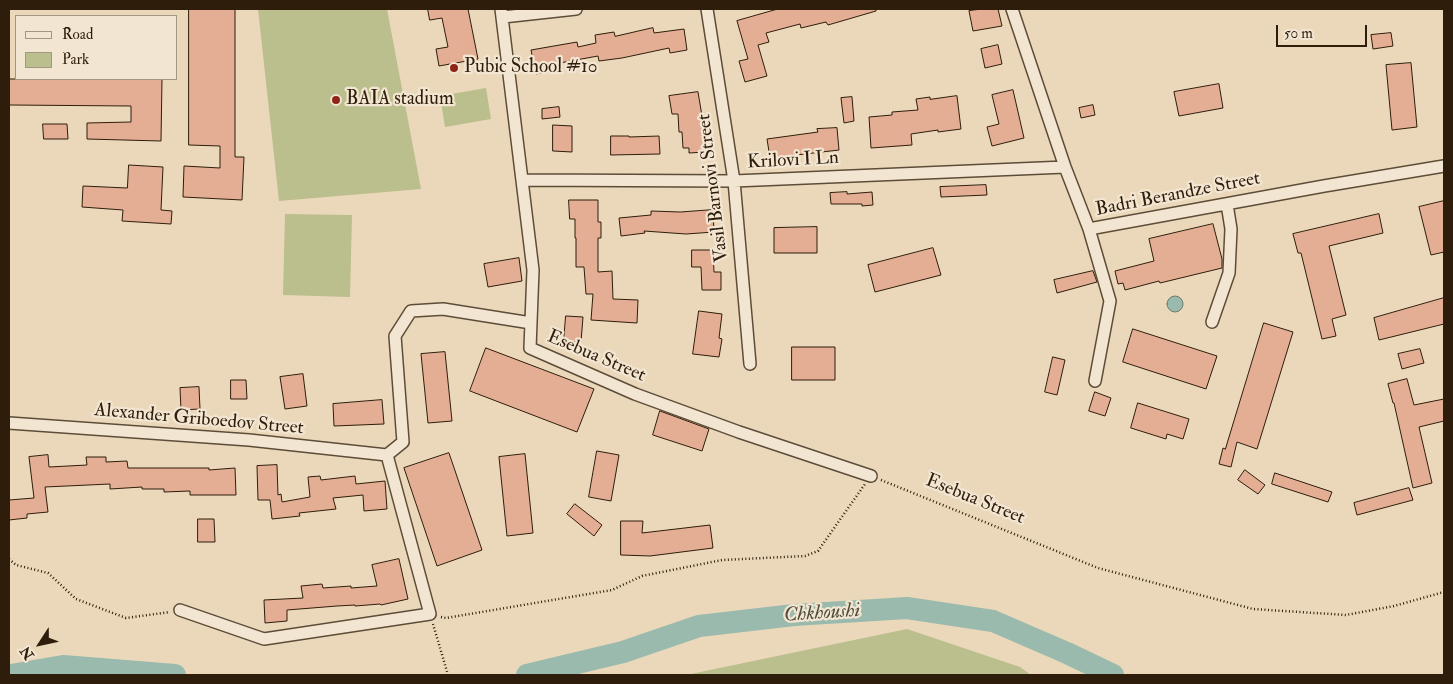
<!DOCTYPE html>
<html>
<head>
<meta charset="utf-8">
<style>
  body { margin:0 }
  #map { position:relative; width:1453px; height:684px; overflow:hidden; background:#ebd8ba; font-family:"IM FELL Double Pica",serif }
  canvas { display:block }
  .frame { position:absolute; inset:0; border:10px solid #2e1d0b; pointer-events:none }
  .legend { position:absolute; left:15px; top:15px; width:162px; height:65px; box-sizing:border-box; background:#f2e6d2; border:1px solid #a49682; margin:0; padding:6px 9px; list-style:none; font-size:15px; color:#2e1d0b }
  .legend li { display:flex; align-items:center; gap:10px; height:25px }
  .legend b { width:25px; border:1px solid #a49682 }
  .north { position:absolute; left:15px; top:619px; width:50px; height:50px; -webkit-text-stroke:4px #f2e6d2; paint-order:stroke; rotate:235deg; font-size:14px; font-weight:700; line-height:20px; text-align:center; color:#2e1d0b }
  .north::after { content:''; display:block; margin:auto; width:18px; height:22px; background:#2e1d0b; clip-path:polygon(50% 0,100% 100%,50% 72%,0 100%) }
  .scale { position:absolute; left:1276px; top:25px; width:91px; height:22px; box-sizing:border-box; border:2px solid #2e1d0b; border-top:0; padding-left:6px; font-size:15px; line-height:18px; white-space:nowrap; color:#2e1d0b; -webkit-text-stroke:4px #f2e6d2; paint-order:stroke }
</style>
</head>
<body>
<div id="map">
<canvas width="1453" height="684"></canvas>
<div class="frame"></div>
<ul class="legend">
<li><b style="height:6px;background:#f2e6d2"></b>Road</li>
<li><b style="height:14px;background:#bbbe8d"></b>Park</li>
</ul>
<div class="north">N</div>
<div class="scale">50 m</div>
</div>
<script>
const ctx = document.querySelector('canvas').getContext('2d');
ctx.lineJoin = 'round';
function fill(path, color) {
  ctx.fillStyle = color;
  ctx.fill(path, 'evenodd');
}
function strokePath(path, color, width, dash) {
  ctx.strokeStyle = color;
  ctx.lineWidth = width;
  ctx.lineCap = dash ? 'butt' : 'round';
  ctx.setLineDash(dash || []);
  ctx.stroke(path);
}
function drawText(font, color, halo, rows, align = 'center') {
  ctx.font = font + ' "IM FELL Double Pica",serif';
  ctx.lineWidth = 4.5;
  ctx.setLineDash([]);
  ctx.textBaseline = 'middle';
  ctx.strokeStyle = halo;
  ctx.fillStyle = color;
  for (const [text, x, y, turn = 0] of rows) {
    ctx.save();
    ctx.translate(x, y);
    ctx.rotate((+turn || 0) * Math.PI / 180);
    ctx.textAlign = isNaN(turn) ? turn : align;
    if (halo) ctx.strokeText(text, 0, 0);
    ctx.fillText(text, 0, 0);
    ctx.restore();
  }
}
const green = new Path2D(`
  M258 9H387L421 189 279 201Z
  M486 88 491 119 445 127 440 96Z
  M285 214 352 215 350 297 283 295Z
  M907 629 1020 667 1031 675H686Z`);
const water = new Path2D(`
  M1167 304a8 8 0 1 1 16 0a8 8 0 1 1-16 0Z`);
const river = new Path2D(`
  M11 675 63 666 175 675
  M527 675 623 652 699 626 794 615 907 608 993 621 1067 653 1113 675`);
const building = new Path2D(`
  M189 9H235V157H244L242 200 183 197 184 166 220 168V146L189 145Z
  M428 9H468L478 59 439 66 436 49 448 47 442 18 430 20Z
  M778 9H876V11L828 25 826 22 801 28 800 24 766 33 769 42 758 45 767 76 745 82 739 61 748 59 737 21Z
  M982 9H998L1002 26 973 31 969 11Z
  M653 28 654 33 684 29 687 50 670 53 669 48 622 58 599 61 598 56 554 64 556 70 536 74 531 50 577 42 578 47 596 43 595 35 614 32 615 36Z
  M1391 33 1393 46 1373 49 1371 35Z
  M998 45 1002 64 985 68 981 49Z
  M1411 63 1417 127 1392 130 1386 65Z
  M9 79H162L161 141 87 139V123L131 122V106L9 105Z
  M1219 84 1223 108 1179 116 1174 92Z
  M1013 90 1024 138 992 146 987 127 999 124 992 95Z
  M698 92 702 116H703L705 152 689 153V148H683L682 132H679L678 114H672L669 96Z
  M957 96 961 129 938 132V130L911 134 912 145 871 148 869 117 892 115V112L918 110 916 99 930 97V99Z
  M852 97 854 121 844 123 841 98Z
  M1093 105 1095 115 1081 118 1079 108Z
  M559 107 560 117 542 119V109Z
  M43 124H67L68 139H44Z
  M553 125 572 126V152L553 151Z
  M837 128 839 150 770 158 767 139 818 132 817 129Z
  M611 136H629V137L659 136 660 154 611 155Z
  M129 165 163 167 161 210 172 211 171 224 122 221 123 210 82 207 83 186 127 188Z
  M986 185 987 195 941 197 940 187Z
  M847 192V194L872 192 873 205 862 206V204H831L830 193Z
  M569 200H598V222H601V238H598V272L612 271 613 299 638 300 637 323 591 320 593 294H586L584 267H576V238H575V219H570Z
  M1444 201V252L1431 255 1419 207Z
  M713 210 714 232 686 234 644 231 645 233 621 236 619 218 651 215V211L680 212Z
  M1379 214 1383 233 1329 246 1346 315 1332 319 1336 336 1322 339 1301 253H1298L1293 234Z
  M1213 224 1222 259V268L1160 283 1159 281 1125 290 1123 283 1118 284 1115 271 1154 261 1149 239Z
  M817 227V253H774V228Z
  M933 248 941 275 875 292 868 265Z
  M692 250H713L714 272H721V290H702L701 267H692Z
  M519 258 522 281 488 287 484 264Z
  M1093 271 1097 282 1057 293 1054 280Z
  M1444 298V324L1379 340 1374 318Z
  M699 311 722 314 719 338 722 339 719 357 693 354Z
  M566 316 583 317 581 342 564 341Z
  M1264 323 1293 332 1257 449 1237 442 1231 467 1219 464 1223 448 1225 449Z
  M1133 329 1217 356 1206 389 1123 362Z
  M792 347H835V380H792Z
  M486 348 594 389 577 432 470 391Z
  M1420 349 1424 363 1402 369 1398 354Z
  M445 352 452 421 428 423 421 354Z
  M1053 357 1065 360 1057 395 1045 392Z
  M303 374 307 406 285 409 280 377Z
  M1407 379 1414 405 1444 399V421L1419 427 1432 483 1413 488 1394 403H1393L1388 384Z
  M231 380H246L247 399H231Z
  M199 387 200 409 181 410 180 388Z
  M1095 392 1111 398 1105 416 1089 411Z
  M382 400 384 424 334 426 333 404Z
  M1138 403 1189 419 1183 439 1167 434 1166 439 1131 428Z
  M660 411 709 429 702 451 653 435Z
  M597 451 619 455 611 501 589 497Z
  M449 453 482 550 437 566 404 468Z
  M525 454 533 533 507 536 499 457Z
  M48 455 49 467 87 465 86 457H106V462L127 461 128 468H209V470L235 468 236 495H190V491L164 492V489H142V487L110 489V484L45 487 48 512 27 514V518L9 520V500L34 498 29 457Z
  M277 465 278 495 281 494 282 502 310 497 308 477 320 476 321 480 355 476 356 484 385 481 387 509 364 511 363 495 333 498 336 509 299 513 300 516 272 519 270 500H258L257 466Z
  M1245 470 1265 485 1258 494 1238 480Z
  M1275 473 1332 492 1328 502 1272 484Z
  M1409 488 1413 500 1357 515 1354 503Z
  M575 504 602 525 594 536 567 514Z
  M198 519H214L215 542H198Z
  M621 521H643L642 533 710 525 713 548 650 556 621 555Z
  M399 559 408 599 381 605 380 604 355 606V605L337 606 287 610V621L265 623 264 600 303 598 301 586 322 584 323 588 351 586V588L377 586 372 565Z`);
const path = new Path2D(`
  M881 480 1098 568 1253 609 1346 615 1394 606 1444 592
  M9 559 16 565 48 573 76 599 126 618 170 612
  M441 617 446 618 612 590 642 576 722 560 805 556 818 551 865 484
  M433 624 448 675`);
const minor = new Path2D(`
  M501 9 533 270 530 348 635 394 739 432 871 476
  M707 9 734 181 750 364
  M1012 9 1065 167 1089 229 1324 186 1444 166
  M503 17 576 9
  M522 180 734 181 1065 167
  M1089 229 1110 301 1095 381
  M1212 322 1229 273 1231 229 1227 204
  M9 423 249 440 387 455
  M387 455 403 442 395 336 411 311 443 309 531 323
  M180 610 264 639 430 614 387 455`);
const markers = [
  [454,68,5,"#8f2418"],
  [336,100,5,"#8f2418"]
];
const poiNames = [
  ["Pubic School #10",464,68],
  ["BAIA stadium",346,100]
];
const streetNames = [
  ["Krilovi I Ln",793,161,-3],
  ["Vasil Barnovi Street",714,188,-97],
  ["Badri Berandze Street",1178,195,-11],
  ["Esebua Street",596,357,23],
  ["Alexander Griboedov Street",199,420,5],
  ["Esebua Street",975,500,22]
];
const waterNames = [
  ["Chkhoushi",822,614,-4]
];
fill(green, '#bbbe8d');
fill(water, '#99baac');
strokePath(water, '#6e7b6c', 1);
strokePath(river, '#99baac', 22);
fill(building, '#e3ae93');
strokePath(building, '#2e1d0b', 1);
strokePath(minor, '#5d4c37', 14);
strokePath(path, '#2e1d0b', 2.5, [1, 2.5]);
strokePath(minor, '#f2e6d2', 11);
for (const [x, y, r, color] of markers) {
  const dot = new Path2D();
  dot.arc(x, y, r, 0, 2 * Math.PI);
  ctx.fillStyle = color;
  ctx.fill(dot);
  strokePath(dot, '#f2e6d2', 2);
}
drawText('19px', '#2e1d0b', '#f2e6d2', poiNames, 'left');
drawText('19px', '#2e1d0b', '#f2e6d2', streetNames);
drawText('italic 20px', '#4e4c3b', '#f2e6d2', waterNames);
</script>
</body>
</html>
